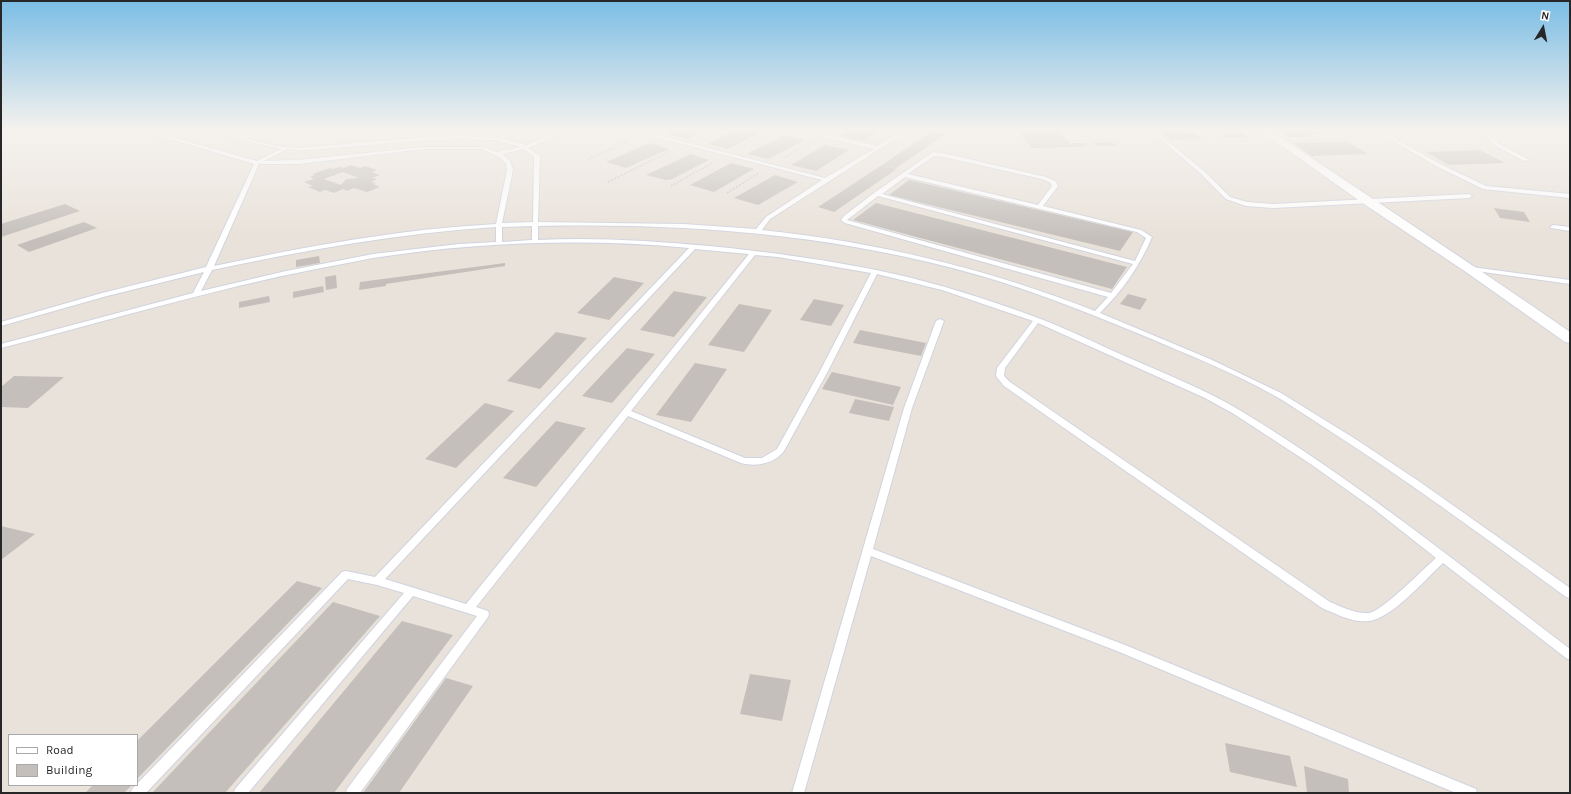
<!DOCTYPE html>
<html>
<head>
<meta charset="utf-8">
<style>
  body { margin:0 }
  #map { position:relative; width:1571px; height:794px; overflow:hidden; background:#e9e2da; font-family:Karla,sans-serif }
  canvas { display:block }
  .frame { position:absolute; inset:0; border:2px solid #272727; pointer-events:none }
  .legend { position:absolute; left:8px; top:734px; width:130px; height:52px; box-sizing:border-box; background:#fff; border:1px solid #a9a9a9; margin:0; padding:5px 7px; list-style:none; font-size:12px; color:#272727 }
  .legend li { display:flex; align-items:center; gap:8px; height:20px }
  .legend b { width:20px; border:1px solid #a9a9a9 }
  .north { position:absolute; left:1523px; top:8px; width:40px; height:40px; -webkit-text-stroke:3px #fff; paint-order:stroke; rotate:10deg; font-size:11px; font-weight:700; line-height:16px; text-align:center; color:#272727 }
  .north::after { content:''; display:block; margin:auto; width:14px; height:18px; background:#272727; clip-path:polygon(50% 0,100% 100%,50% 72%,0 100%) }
</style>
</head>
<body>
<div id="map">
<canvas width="1571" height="794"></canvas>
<div class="frame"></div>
<ul class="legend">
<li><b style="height:5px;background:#fff"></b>Road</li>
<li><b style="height:11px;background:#c4bfba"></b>Building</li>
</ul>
<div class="north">N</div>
</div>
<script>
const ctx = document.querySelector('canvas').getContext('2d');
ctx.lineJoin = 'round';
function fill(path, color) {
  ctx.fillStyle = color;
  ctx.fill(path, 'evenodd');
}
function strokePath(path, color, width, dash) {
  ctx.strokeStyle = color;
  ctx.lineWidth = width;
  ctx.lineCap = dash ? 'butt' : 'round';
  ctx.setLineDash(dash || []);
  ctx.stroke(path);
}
const building = new Path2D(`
  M677 129H709L687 139 666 134Z
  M737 129 766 130 728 149 707 144Z
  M851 129H882L863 141 840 136Z
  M1058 129 1073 147 1031 148 1018 130Z
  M1157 129H1180L1185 133H1195L1203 139 1171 140Z
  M1276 129H1310L1320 134 1306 135 1309 137H1289Z
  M932 131 946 134 896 168 882 165Z
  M1241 133 1247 138H1226L1220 134Z
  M784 135 805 140 768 159 747 154Z
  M1112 142 1116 146H1097L1093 143Z
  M1348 142 1368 154 1312 156 1293 143Z
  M651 143 669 149 626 168 606 162 644 145Z
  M1071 143H1085L1088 146 1074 147Z
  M825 145 849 150 816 171 791 165Z
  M1480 150 1505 163 1449 165 1426 152Z
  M691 154 709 160 672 179 666 180 646 175Z
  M731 163 754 169 714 192 690 185Z
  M351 165 360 168 365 166 377 170 372 172 380 175 372 178 377 179 371 182 376 183 373 184 380 187 367 192 354 188 347 191 343 189 334 193 325 190 320 192 308 187 313 186 304 182 314 179 310 177 315 175 312 174 330 168 333 169 339 167 344 168ZM343 172 359 178 346 179 341 185 324 179Z
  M882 165 897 169 834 212 818 207Z
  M775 175 798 182 758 205 734 198Z
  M909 180 1133 232 1120 251 889 195Z
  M876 203 1127 267 1112 289 853 220Z
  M65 204 80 211 1 237V224Z
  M1494 208 1524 212 1530 222 1500 218Z
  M84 222 97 228 29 252 17 245Z
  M319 256 320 263 296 267V260Z
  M505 263V266L386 284V286L359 290 360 282Z
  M336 275 337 288 326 290 325 277Z
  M614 277 644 283 609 320 577 313Z
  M323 286 324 292 293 298V292Z
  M674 291 707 297 674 337 640 330Z
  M1128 294 1147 299 1140 310 1120 304Z
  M269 296 270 302 239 308V302Z
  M814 299 844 305 831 326 800 320Z
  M739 304 772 310 744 352 708 345Z
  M860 330 926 343 921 356 853 343Z
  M556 332 587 338 540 389 507 381Z
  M627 348 655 354 612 403 582 396Z
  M695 363 727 369 691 422 656 415Z
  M832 372 901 387 893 405 822 389Z
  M14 376 64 377 28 408 1 407V387Z
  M855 399 894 407 889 421 849 413Z
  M485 403 514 411 456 468 425 459Z
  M556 421 586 428 536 487 503 478Z
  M1 526 35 534 1 560Z
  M297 581 322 588 137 779V741Z
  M333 602 380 616 225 793H152Z
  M402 621 453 635 334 793H259Z
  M750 674 791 680 782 721 740 714Z
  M446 678 473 686 399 793H363Z
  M1225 743 1290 756 1297 787 1230 772Z
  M1304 766 1348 779 1349 793H1307Z
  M93 785H132L124 793H85Z`);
const path = new Path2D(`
  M701 137 718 129
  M741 147 776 129
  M784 158 809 142
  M588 159 630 141
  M608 182 671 151
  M671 186 714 162
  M727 193 759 173`);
const lane = new Path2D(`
  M137 129H143L257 161 281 149 198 129H204L276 146 300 148 426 137 455 136 467 129H472L463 136 497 138 520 129H525V130L503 139 523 144 525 146 563 129H568V130L528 148 540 156 538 222 684 224 756 229 766 217 822 180 628 130V129H634L825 178 874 149 793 130 791 129H798L877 146 906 129H911L770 219 762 230C877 242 988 269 1095 311L1108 297 845 223 841 220 844 216 874 193 933 152 943 153 1046 177 1055 181 1058 186 1043 206 1141 230 1152 237C1140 266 1122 291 1100 313L1210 359 1281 393 1357 440 1420 482 1570 588V598L1566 597C1483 536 1400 475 1313 420 1300 412 1288 403 1275 396 1233 372 1186 354 1142 335 1088 313 1034 291 978 275 834 234 688 223 538 226V240C595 237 653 241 709 246 770 252 830 260 890 273 940 284 990 300 1038 318 1068 329 1097 344 1127 357 1165 374 1205 389 1241 411 1357 481 1462 567 1570 649V660L1566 658 1443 563C1426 579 1391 619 1369 621 1353 623 1336 614 1322 608L1004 386 996 376 997 368 1033 321 942 290 877 274 828 371 784 451C774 464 756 467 741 463L628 416 476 607 488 611 489 614 488 617 360 793H346L347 789 477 616 413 596 248 793H234L235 789 404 593 377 585 348 579 146 793H131L132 789 342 572 346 571 375 577 689 248C584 238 477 242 373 258 356 261 339 265 321 268 213 289 108 321 1 348V344L193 293 204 272 107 296 1 326V322L102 293 206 267 254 164ZM463 139 495 140 521 147 497 152 483 147H424L298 160 264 161 287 149 300 150 323 149 426 140ZM424 149H482L499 157 506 163 507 170 496 224C401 229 307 246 214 266L259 164H298ZM524 149 534 157 533 222 502 223 513 170 510 161 502 154ZM934 156 943 157 1042 179 1051 183 1052 186 1038 205 908 174ZM905 177 1137 232 1146 238 1135 261 882 194ZM878 196 1133 264 1111 293 847 220ZM532 226V240L502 242V227ZM496 227V242L459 244 373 254 286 271 201 291 212 270C306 250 400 233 496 227ZM695 249 749 254 466 604 385 579ZM755 255 778 257 871 273 820 371 777 449 762 458H745L631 411ZM1038 323 1205 398 1234 414 1309 463 1374 509 1436 558C1423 569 1383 611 1369 613 1355 614 1342 607 1330 602L1010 382 1004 376 1005 368Z
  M599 129H604L599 132H595V130Z
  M1149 129H1153L1204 171 1230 197 1247 202 1273 204 1469 194 1472 196 1469 198 1273 208 1246 206 1226 199 1200 173Z
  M1373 129H1378L1440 164 1486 186 1570 194V198L1483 189 1436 166Z
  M1481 129H1485L1498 143 1529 160 1524 161 1494 145Z
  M1553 225 1570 227V231L1551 228 1550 227Z
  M1471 267 1570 280V284L1469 270V268Z
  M940 319 944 321 912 408 873 549 1125 645 1476 789 1477 793H1456L1117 651 871 556 804 793H792L904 408 936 321Z`);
const street = new Path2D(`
  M1258 129H1269C1369 197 1471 263 1570 332V343L1565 342 1466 272 1364 204Z`);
fill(building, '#c4bfba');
strokePath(lane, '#d0d3df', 2);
strokePath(street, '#d0d3df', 2);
strokePath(path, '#c3c3c3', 1.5, [2, 1.5]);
fill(lane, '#fff');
fill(street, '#fff');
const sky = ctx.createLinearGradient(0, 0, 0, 240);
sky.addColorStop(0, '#7bbde5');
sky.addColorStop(0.54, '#f5f2ee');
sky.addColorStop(1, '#f5f2ee00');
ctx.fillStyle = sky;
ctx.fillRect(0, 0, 1571, 240);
</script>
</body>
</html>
